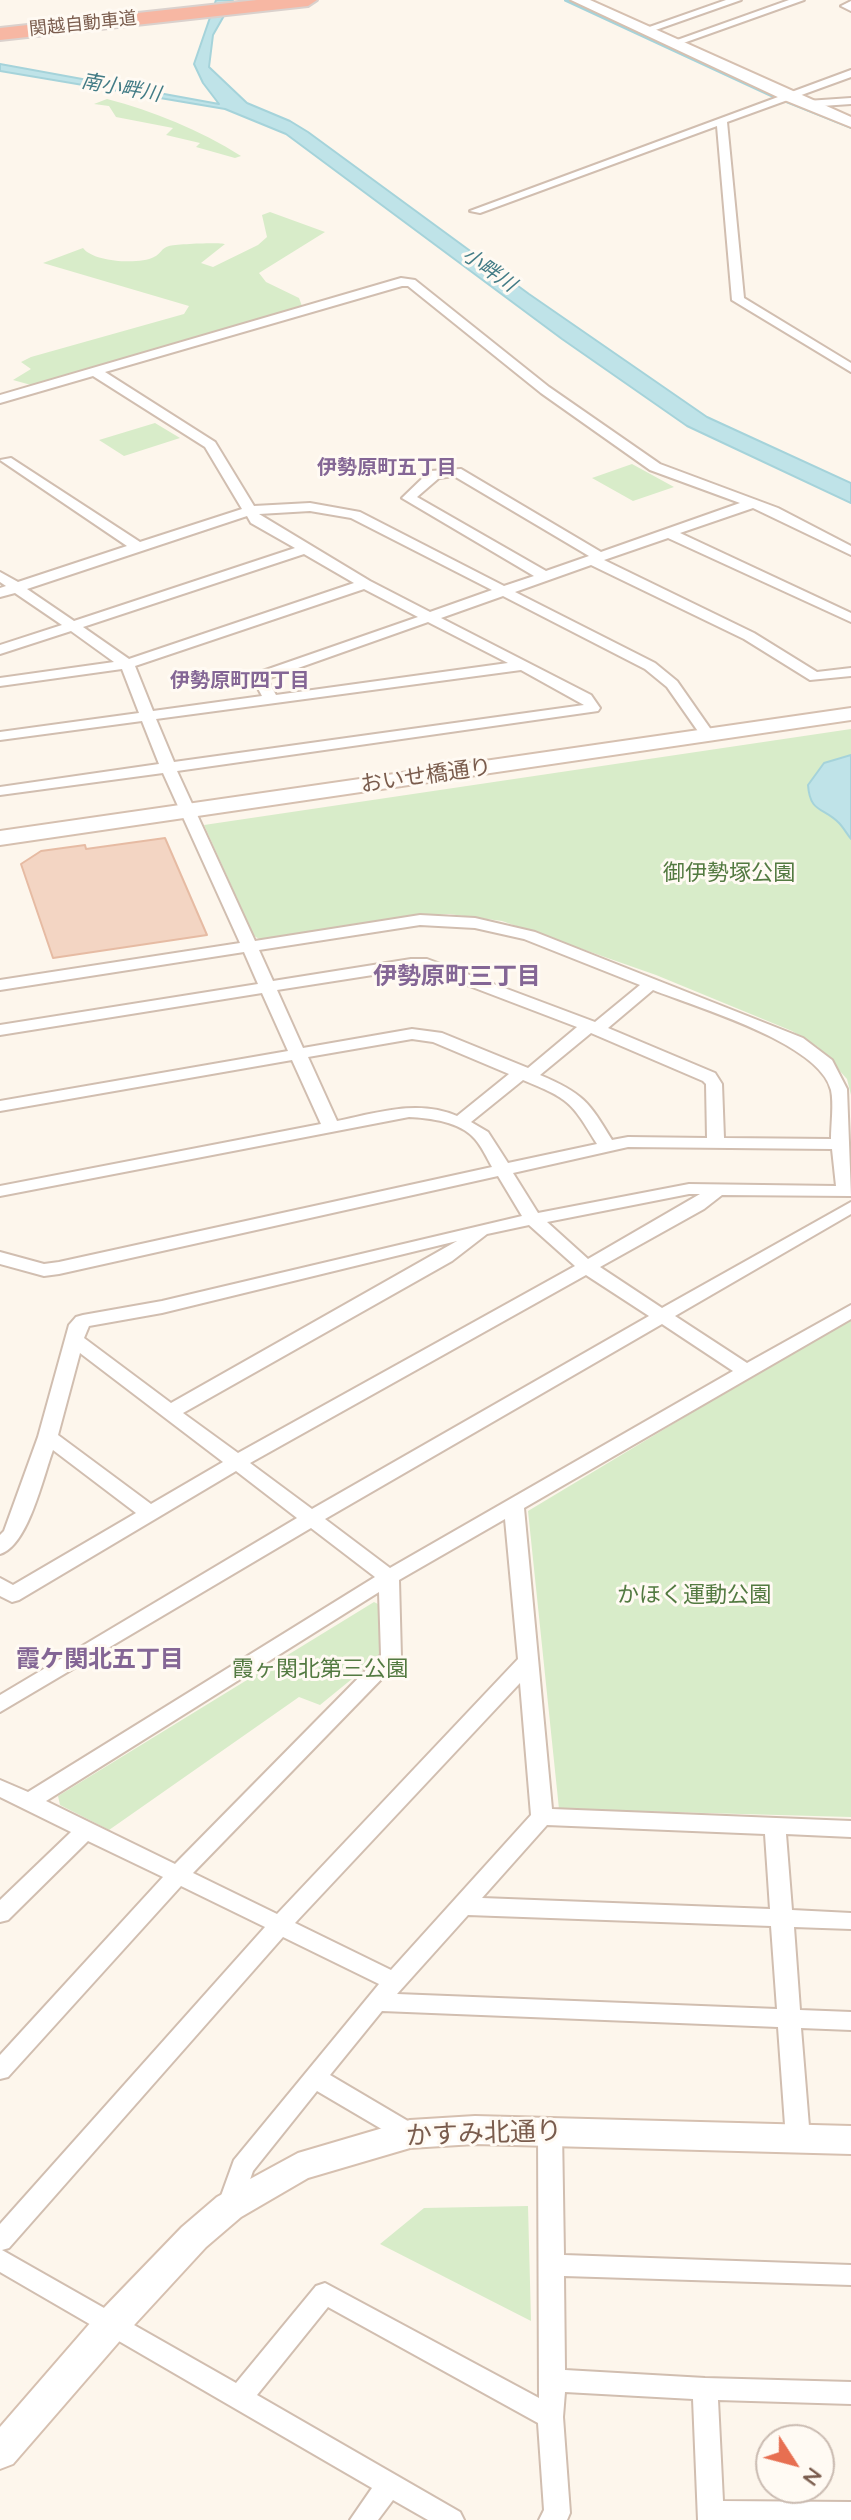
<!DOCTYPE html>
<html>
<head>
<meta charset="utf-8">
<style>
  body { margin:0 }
  #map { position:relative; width:851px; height:2520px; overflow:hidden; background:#fdf6ec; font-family:Quicksand,sans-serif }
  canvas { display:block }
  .north { position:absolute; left:755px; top:2424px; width:80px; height:80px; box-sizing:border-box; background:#fffaf3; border:2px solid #cabbb1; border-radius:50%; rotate:126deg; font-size:22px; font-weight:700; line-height:32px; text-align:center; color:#7a5c4d }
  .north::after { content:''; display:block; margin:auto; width:28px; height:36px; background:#e76f51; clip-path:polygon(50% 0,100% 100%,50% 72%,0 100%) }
</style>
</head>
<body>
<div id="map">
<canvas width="851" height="2520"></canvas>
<div class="north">N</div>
</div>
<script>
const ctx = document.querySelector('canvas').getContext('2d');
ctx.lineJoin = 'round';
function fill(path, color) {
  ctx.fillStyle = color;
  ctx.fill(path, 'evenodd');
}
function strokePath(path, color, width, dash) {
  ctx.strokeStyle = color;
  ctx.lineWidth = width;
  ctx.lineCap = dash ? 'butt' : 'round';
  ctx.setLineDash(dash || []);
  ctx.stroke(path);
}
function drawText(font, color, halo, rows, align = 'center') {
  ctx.font = font + ' Quicksand,"Noto Sans JP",sans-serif';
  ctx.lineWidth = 6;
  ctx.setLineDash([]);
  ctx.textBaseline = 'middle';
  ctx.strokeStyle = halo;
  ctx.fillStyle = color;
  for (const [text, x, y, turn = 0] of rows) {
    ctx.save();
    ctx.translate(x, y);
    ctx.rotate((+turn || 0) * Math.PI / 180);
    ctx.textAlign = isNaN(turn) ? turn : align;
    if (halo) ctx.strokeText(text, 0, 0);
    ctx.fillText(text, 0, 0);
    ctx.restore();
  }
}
const green = new Path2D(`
  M107 99C153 111 200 130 241 156L235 158 196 147 200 143 166 135 173 128 116 117 109 106 94 104Z
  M270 212 325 232 259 273 266 282 299 298 302 306 31 385 13 380 31 369 21 362 31 357 184 314 189 306 43 263 83 248C93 262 139 265 154 257 161 254 161 248 169 246 175 244 220 242 225 244L201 263 213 267 258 245 267 237 262 215Z
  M155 423 180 438 124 456 99 440Z
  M632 464 674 487 633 501 592 478Z
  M851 729V1095L847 1079 818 1047 792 1031 656 975 502 921 449 914 400 917 261 940 254 936 204 825Z
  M851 1317V1817L559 1809 528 1511Z
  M374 1602 382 1606 385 1652 320 1705 299 1697 109 1830 60 1805 58 1796Z
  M528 2206 531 2321 380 2244 424 2208Z`);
const water = new Path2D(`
  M216 0H233L213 35 209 67 247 103 290 121 308 132 529 294 707 417 851 483V503L687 426 562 339 286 134 225 109 0 71V64L219 104 203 83 194 64Z
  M851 755V839C847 834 843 827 839 823 823 807 810 813 808 785L824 763Z`);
const stream = new Path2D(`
  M566 0 771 95 851 127`);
const building = new Path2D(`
  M165 838 207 935 53 958 21 864 41 851 85 845 86 849Z`);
const street = new Path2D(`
  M726 0H741L647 33 638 31Z
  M789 0H804L675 46 666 44Z
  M851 1V11L841 6Z
  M851 70V77L727 122 744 298 851 363V372L732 300 717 126 480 213 470 211Z
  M851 98V104L807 107 802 104 807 101Z
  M401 278 415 280 549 387 660 464 778 508 851 546V555L753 508 680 533 851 613V622L668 538 604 560 754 633 817 672 851 668V676L810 680 744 639 591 565 515 592 655 663 677 681 714 734 712 737H702L667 687 645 669 503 596 441 618 591 695 600 708 598 711 177 771 255 941 420 915 475 918 535 932 803 1038 832 1060 847 1089 851 1196 722 1195 704 1209 600 1267 662 1308 851 1202V1214L675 1316 747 1363 851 1305V1319L524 1508 552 1809 851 1821V1837L786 1834 792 1910 851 1913V1929L794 1927 800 2010 851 2012V2030L801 2028 810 2139 806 2146 798 2149 790 2146 786 2139 778 2027 382 2011 330 2075 418 2127 422 2134 418 2141 410 2144 402 2141 317 2091 253 2171 238 2214 229 2217 220 2214 217 2207 234 2160 379 1984 283 1937 9 2248 2 2250 236 2383 316 2286 325 2283 539 2398 538 2130 542 2123 550 2120 558 2123 562 2130 564 2255 851 2265V2285L564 2276 565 2370 705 2378 851 2382V2404L718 2400 723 2501 851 2502V2520H698L693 2399 565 2392 563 2417 570 2513 567 2520H539L544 2510 538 2423 328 2307 257 2395 460 2512 464 2520H428L393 2500 378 2520H350L372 2488 0 2272V2224L265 1927 181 1886 8 2077 0 2079V2055L163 1877 88 1841 8 1920 0 1922V1900L71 1832 0 1797V1780L28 1792 375 1577 311 1528 0 1712V1695L297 1518 236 1471 19 1600 12 1602 0 1596V1578L13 1585 136 1513 53 1450C43 1477 28 1546 0 1554V1535L4 1531 38 1437 69 1325 76 1317 83 1315 162 1301 522 1216 498 1176 59 1274 44 1276 0 1264V1252L44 1264 59 1262 492 1167C487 1158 482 1147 475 1139 461 1122 430 1118 409 1117L0 1196V1186L321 1124 292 1060 0 1111V1101L288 1051 262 993 0 1035V1025L258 984 244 952 0 990V980L240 943 163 773 0 795V787L159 764 142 721 0 740V732L139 713 122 669 0 686V678L114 662 71 631 0 654V645L62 625 15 593 0 597V588L6 586 0 582V572L18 582 127 546 0 460 11 458 140 542 242 509 205 447 93 376 0 403V395ZM402 286H408L541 393 650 470 740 503 601 552 461 469 430 471 402 498 534 576 504 586 360 512 310 503 254 506 215 442 105 372ZM454 476 589 556 546 571 417 497 439 478ZM310 511 351 518 492 590 430 612 370 581 259 514ZM247 516 251 523 295 548 74 621 27 589ZM304 554 354 583 129 659 83 627ZM364 589 418 617 254 674 252 677 262 696 153 711 135 666ZM428 622 508 663 276 695 267 679ZM521 670 584 705 174 762 156 719ZM420 925 475 928 524 939 640 985 595 1022 427 959H411L273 981 259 950ZM411 969H425L577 1027 528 1068 442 1033 412 1029 303 1048 277 990ZM653 990C696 1007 820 1043 831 1090 834 1104 831 1124 831 1139L724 1138 722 1084 715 1073 608 1028ZM591 1033 703 1081 706 1084 707 1138 628 1137 612 1140C589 1102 583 1093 540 1075ZM412 1039 433 1042 509 1074 457 1116C418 1099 377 1113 337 1121L308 1057ZM523 1080C569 1099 571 1101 597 1144L508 1163 488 1132 471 1122ZM628 1147 832 1149 836 1186 689 1184 538 1213 513 1173ZM689 1194H700L588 1259 547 1222ZM529 1225 575 1266 238 1453 183 1413 452 1261 487 1234ZM457 1241 171 1403 84 1338 89 1326 162 1313ZM586 1275 649 1316 312 1509 250 1463ZM662 1324 733 1371 390 1568 325 1519ZM80 1353 223 1462 151 1504 58 1435ZM505 1519 518 1659 277 1914 193 1873 398 1662 401 1657 399 1580ZM379 1592 381 1655 175 1864 46 1801ZM520 1683 531 1815 391 1970 295 1923ZM547 1825 765 1834 770 1909 482 1898ZM468 1915 771 1926 777 2009 397 1994Z`);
const secondary = new Path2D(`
  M571 0H590L851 117V127L782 99Z
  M851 708V720L0 845V831Z
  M475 2116 851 2126V2154L475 2144 410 2148 308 2178 241 2217 206 2247 124 2336 13 2464 0 2469V2427L98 2314 182 2227 217 2197 298 2153 410 2120Z`);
const highway = new Path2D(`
  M257 0H317L308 6 0 40V28Z`);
const farStreetnames = [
  ["関越自動車道",83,24,-6]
];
const farWaternames = [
  ["南小畔川",121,88,10],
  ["小畔川",489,270,35]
];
const farNeighbourhoodnames = [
  ["伊勢原町五丁目",387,468],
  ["伊勢原町四丁目",240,681]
];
const streetNames = [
  ["おいせ橋通り",426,776,-8]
];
const parkNames = [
  ["御伊勢塚公園",729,873],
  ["かほく運動公園",694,1595],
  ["霞ヶ関北第三公園",320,1669]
];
const neighbourhoodNames = [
  ["伊勢原町三丁目",457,977],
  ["霞ケ関北五丁目",100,1660]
];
const nearStreetnames = [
  ["かすみ北通り",484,2134,-2]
];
fill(green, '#d8ecc9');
fill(water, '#bfe3e8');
strokePath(water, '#a5d3da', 2);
strokePath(stream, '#a5d3da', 4);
fill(building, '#f3d5c3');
strokePath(building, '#e6bba3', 2);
strokePath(street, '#d1beb0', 4);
strokePath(secondary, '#d6c0b0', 4);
strokePath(highway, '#dad1cd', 4);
fill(street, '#fff');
fill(secondary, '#fff');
fill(highway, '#f7b7a3');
drawText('18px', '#7a5c4d', '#fffaf3', farStreetnames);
drawText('italic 20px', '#437c86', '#fffaf3', farWaternames);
drawText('bold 20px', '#846695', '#fffaf3', farNeighbourhoodnames);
drawText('22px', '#7a5c4d', '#fffaf3', streetNames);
drawText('22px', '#537a41', '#fffaf3', parkNames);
drawText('bold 24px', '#846695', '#fffaf3', neighbourhoodNames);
drawText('26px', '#7a5c4d', '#fffaf3', nearStreetnames);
</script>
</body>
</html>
